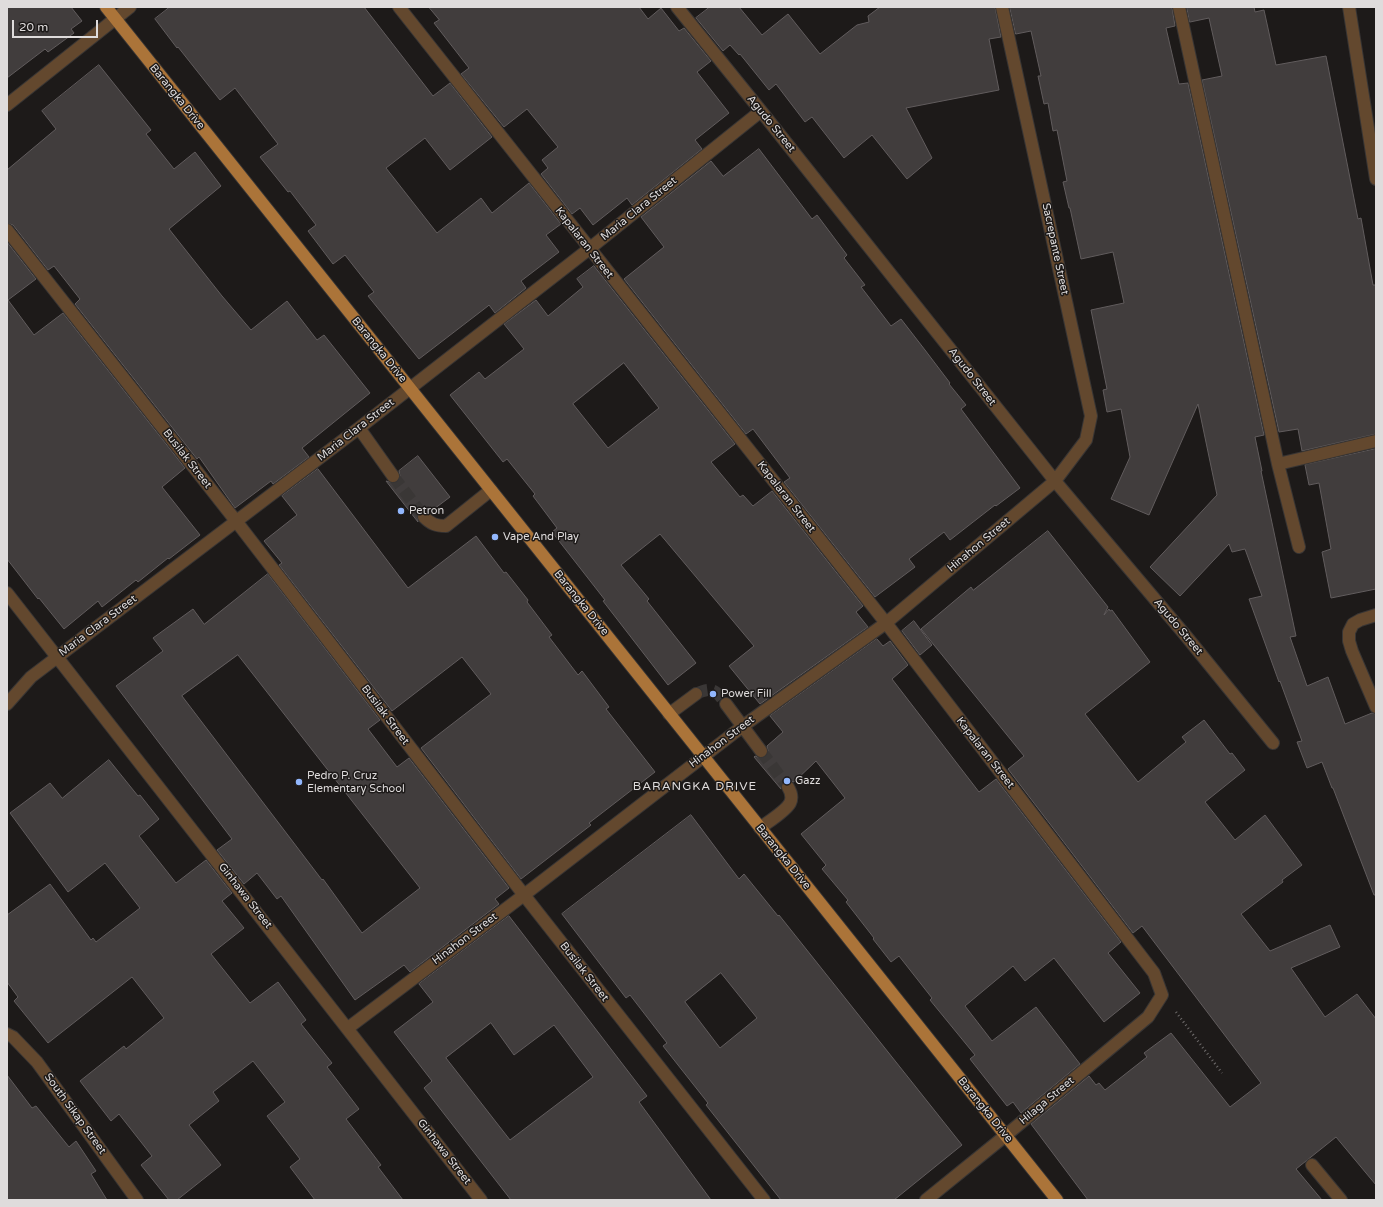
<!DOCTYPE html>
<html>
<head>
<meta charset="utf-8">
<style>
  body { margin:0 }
  #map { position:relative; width:1383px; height:1207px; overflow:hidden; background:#1d1a19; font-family:"Varela Round",sans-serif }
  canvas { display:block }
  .frame { position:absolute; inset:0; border:8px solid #dfdcdc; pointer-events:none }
  .scale { position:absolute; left:12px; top:20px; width:86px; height:18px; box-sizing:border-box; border:2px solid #dfdcdc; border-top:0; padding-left:5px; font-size:12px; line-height:14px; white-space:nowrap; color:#dfdcdc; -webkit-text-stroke:3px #1d1a19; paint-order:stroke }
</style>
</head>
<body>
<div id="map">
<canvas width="1383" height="1207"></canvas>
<div class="frame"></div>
<div class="scale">20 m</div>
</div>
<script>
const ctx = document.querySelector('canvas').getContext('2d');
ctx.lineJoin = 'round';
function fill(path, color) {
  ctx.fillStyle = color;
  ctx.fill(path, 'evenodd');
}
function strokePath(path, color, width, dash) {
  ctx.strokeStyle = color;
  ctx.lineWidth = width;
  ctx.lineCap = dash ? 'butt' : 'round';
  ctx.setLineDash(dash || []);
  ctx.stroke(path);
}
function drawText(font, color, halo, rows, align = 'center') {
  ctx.font = font + ' "Varela Round",sans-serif';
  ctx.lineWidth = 3;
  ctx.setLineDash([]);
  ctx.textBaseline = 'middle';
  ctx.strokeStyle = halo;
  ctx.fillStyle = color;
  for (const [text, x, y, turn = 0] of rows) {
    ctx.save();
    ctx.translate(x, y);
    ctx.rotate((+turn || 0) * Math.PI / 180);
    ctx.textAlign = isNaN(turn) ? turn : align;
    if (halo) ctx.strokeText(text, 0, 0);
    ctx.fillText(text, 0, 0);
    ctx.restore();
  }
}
const building = new Path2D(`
  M7 7H71L82 21 71 29 74 33 48 52 45 49 7 78Z
  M170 7H364L433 96 450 83 492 137 450 170 425 138 386 168 437 233 481 198 492 213 529 183 561 224 546 235 559 252 521 281 526 288 495 313 489 305 488 306 419 359 368 296 374 292 345 255 333 264 308 231 316 225 290 191 288 192 260 157 278 144 235 88 220 100 178 47 177 48 155 19Z
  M429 7H639L648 19 661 8 679 31 684 28 711 61 697 72 729 113 695 140 702 149 632 205 627 198 593 225 580 208 572 214 541 174 548 168 542 160 558 147 527 109 504 127 461 74 469 68 434 23 439 20Z
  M710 7H739L762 35 788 14 820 54 857 25 869 22 868 16 880 7H995L1001 37 989 39 999 90 906 108 932 158 907 179 872 135 844 158 812 117 805 122 776 84 769 90 740 54 739 55 730 45 723 51 696 18Z
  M1010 7H1172L1175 26 1166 28 1179 84 1188 83 1264 435 1255 437 1262 471H1261L1296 636 1290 637 1307 686 1328 677 1345 724 1372 713 1376 714V895H1374L1333 788H1332L1322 762 1307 768 1297 742 1302 741 1280 681 1279 682 1249 599 1262 596 1245 549 1232 552 1229 544 1180 596 1150 567 1217 495 1198 404 1149 515 1111 499 1130 457 1121 409 1107 412 1103 390 1107 389 1091 310 1124 303 1113 252 1081 259 1070 208H1069L1063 182 1067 181 1057 130 1053 131 1048 103 1044 104 1038 76H1041L1031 31 1016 34Z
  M1187 7H1254L1255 12 1264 10 1276 65 1326 56 1358 219 1361 218 1373 285H1376V434L1302 451 1298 429 1279 432 1202 80 1222 76 1209 18 1190 22Z
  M99 65 151 130 146 134 174 169 195 152 221 186 169 229 222 296 251 330 287 301 317 340 324 335 370 393 302 448 309 457 273 484 271 481 235 508 199 457 197 459 75 304 80 299 54 266 48 270 13 225 7 223V170L56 129 42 111Z
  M759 149 812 219 817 215 847 255 844 258 865 285 861 287 891 326 901 319 925 350 950 383 949 384 966 405 961 409 1020 488 996 506 995 505 950 540 944 532 909 559 915 567 875 597 784 482 790 478 753 429 746 434 624 279 664 247 641 217 711 161 723 176Z
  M7 242 36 279 8 300 34 335 63 313 185 468 162 487 200 535 169 559 168 558 138 582 136 580 102 607 98 601 64 629 39 598 38 599 7 559Z
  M594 266 735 444 711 462 740 497 743 495 753 506 772 491 863 606 856 612 868 627 760 704 729 666 754 646 660 534 621 565 649 599 647 601 696 663 668 685 603 601 605 600 552 532 557 528 533 496 535 494 507 459 503 462 450 395 479 372 485 379 524 349 504 324 536 300 548 316 583 287 577 279ZM624 363 659 408 608 448 573 404Z
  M1376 449V589L1331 598 1322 552 1331 549 1319 483 1309 485 1305 465Z
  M418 456 450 497 430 512 425 510 419 512 417 516 418 522 386 481 393 483 398 482 400 476 399 471Z
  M318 469 408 588 476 536 504 573 506 572 528 600 527 602 552 635 549 637 578 675 582 671 609 707 606 709 655 772 589 823 591 825 521 879 421 748 491 694 462 657 392 711 279 565 282 563 264 541 297 515 282 496Z
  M1048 531 1108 607 1104 615 1109 609 1110 611 1112 610 1150 662 1085 714 1138 782 1186 742 1182 737 1204 720 1230 754 1232 753 1245 770 1205 802 1235 840 1265 815 1302 865 1282 880 1283 882 1241 914 1270 951 1330 925 1340 947 1291 968 1325 1017 1357 994 1376 1019V1185L1336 1137 1296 1169 1322 1200H1088L1031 1124 1089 1076 1096 1085 1099 1083 1105 1090 1147 1057 1144 1053 1171 1033 1230 1107 1261 1083 1142 926 1133 933 1008 769 1024 756 921 629 971 587 973 590Z
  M268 574 380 720 368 729 397 767 409 758 509 888 495 899 499 904 410 972 404 965 355 1000 281 896 277 899 257 873 244 884 217 850 232 839 116 686 163 651 153 638 193 609 204 624ZM238 655 420 888 362 933 323 879 322 880 182 696Z
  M914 621 932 645 920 655 902 631Z
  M877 639 883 646 890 641 908 665 892 679 979 792 996 779 1121 942 1108 953 1140 993 1104 1022 1054 958 1025 981 1013 966 965 1006 992 1041 1036 1007 1080 1064 1021 1113 1013 1102 1007 1106 970 1059 975 1055 930 1000 932 998 899 956 891 962 873 939 874 938 846 902 848 900 822 869 826 865 801 834 845 798 816 761 794 782 788 780 784 781 781 784V789L754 757 755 756 761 758 766 757 768 751 767 746 783 732 770 716Z
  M109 760 138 796 140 795 159 819 139 836 176 883 206 860 232 893 222 901 244 928 211 954 250 1003 278 982 306 1020 301 1024 332 1063 327 1067 359 1109 346 1119 381 1165 378 1167 403 1200H315L290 1167 300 1159 267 1116 285 1102 253 1061 213 1092 219 1101 189 1125 221 1165 177 1200H169L141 1165 152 1156 119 1114 111 1121 80 1081 124 1046 126 1049 164 1018 132 977 48 1043 14 1001 18 997 7 982V915L50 884 91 940 93 938 96 942 140 908 105 863 68 892 10 813 50 783 62 798Z
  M691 815 739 879 744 874 778 916 779 915 962 1145 894 1200H781L706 1105 708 1103 663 1046 667 1043 630 995 626 998 562 914ZM721 973 757 1018 720 1048 685 1002Z
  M509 916 647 1096 639 1102 711 1200H511L424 1088 432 1081 394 1032 433 1002 419 984ZM491 1023 514 1055 554 1025 593 1077 510 1140 446 1058Z
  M7 1075 32 1108 36 1106 69 1147 76 1141 96 1171 91 1174 107 1200H7Z`);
const minorTunnel = new Path2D(`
  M393 476 424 517
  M696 694C713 686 716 690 726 704
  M761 751 788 787`);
const path = new Path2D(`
  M1176 1012 1222 1073`);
const minor = new Path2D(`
  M399 7 886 623 1154 973 1162 995 1148 1017 1005 1136 926 1200
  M677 7 761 111 1055 481 1186 636 1273 743
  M1179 7 1278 464 1299 547
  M1349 7 1376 179
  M7 105 130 7
  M7 230 236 521 524 895 764 1200
  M359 428 393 476
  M1278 464 1376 441
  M424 517C431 524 436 526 446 526L491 490
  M7 593 481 1200
  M1376 615 1360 620 1353 624 1349 632V641L1352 651 1376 707
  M7 704 31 677 359 428 589 249 761 111
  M726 704 761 751
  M669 714 696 694
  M760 828C768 822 786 811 790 803 793 797 791 792 788 787
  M348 1028 524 895 743 726 886 623 1055 481 1086 440 1091 416 1002 7
  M7 1034 13 1037 37 1062 137 1200
  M1312 1165 1341 1200`);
const major = new Path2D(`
  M106 7 1057 1200`);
const markers = [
  [401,511,4,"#92b7fd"],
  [495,537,4,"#92b7fd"],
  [713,694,4,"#92b7fd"],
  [787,781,4,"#92b7fd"],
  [299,782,4,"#92b7fd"]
];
const streetNames = [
  ["Barangka Drive",177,97,51],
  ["Agudo Street",771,124,51],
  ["Maria Clara Street",639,209,-39],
  ["Kapalaran Street",584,243,52],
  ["Sacrepante Street",1055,249,78],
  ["Barangka Drive",379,350,51],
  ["Agudo Street",972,377,52],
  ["Maria Clara Street",356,430,-38],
  ["Busilak Street",187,459,52],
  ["Kapalaran Street",786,497,52],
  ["Hinahon Street",979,545,-40],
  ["Barangka Drive",581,603,51],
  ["Maria Clara Street",98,626,-37],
  ["Agudo Street",1178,627,50],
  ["Busilak Street",385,715,53],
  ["Hinahon Street",722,742,-37],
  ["Kapalaran Street",985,753,52],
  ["Barangka Drive",783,857,51],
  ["Ginhawa Street",245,896,52],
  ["Hinahon Street",465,939,-37],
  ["Busilak Street",584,972,52],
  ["Hilaga Street",1047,1101,-40],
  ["Barangka Drive",985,1110,51],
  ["South Sikap Street",75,1114,54],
  ["Ginhawa Street",444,1152,52]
];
const poiNames = [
  ["Petron",409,511],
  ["Vape And Play",503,537],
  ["Power Fill",721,694],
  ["Pedro P. Cruz",307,776],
  ["Elementary School",307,789],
  ["Gazz",795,781]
];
const neighbourhoodNames = [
  ["BARANGKA DRIVE",695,787]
];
fill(building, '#413d3d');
strokePath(building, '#615c5d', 1);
strokePath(minorTunnel, '#3a3736', 12, [12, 6]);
strokePath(minor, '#383534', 14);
strokePath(major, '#383534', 14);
strokePath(path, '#6e6b6b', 2.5, [1, 3]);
strokePath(minor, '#63482e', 12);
strokePath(major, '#ab7439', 12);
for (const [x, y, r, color] of markers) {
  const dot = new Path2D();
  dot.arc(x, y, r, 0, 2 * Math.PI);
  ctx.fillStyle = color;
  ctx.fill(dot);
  strokePath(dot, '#1d1a19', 1.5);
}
drawText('11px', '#dfdcdc', '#1d1a19', streetNames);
drawText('11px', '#dfdcdc', '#1d1a19', poiNames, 'left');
ctx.letterSpacing = '1px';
drawText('12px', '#dfdcdc', '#1d1a19', neighbourhoodNames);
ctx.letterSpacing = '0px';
</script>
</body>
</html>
